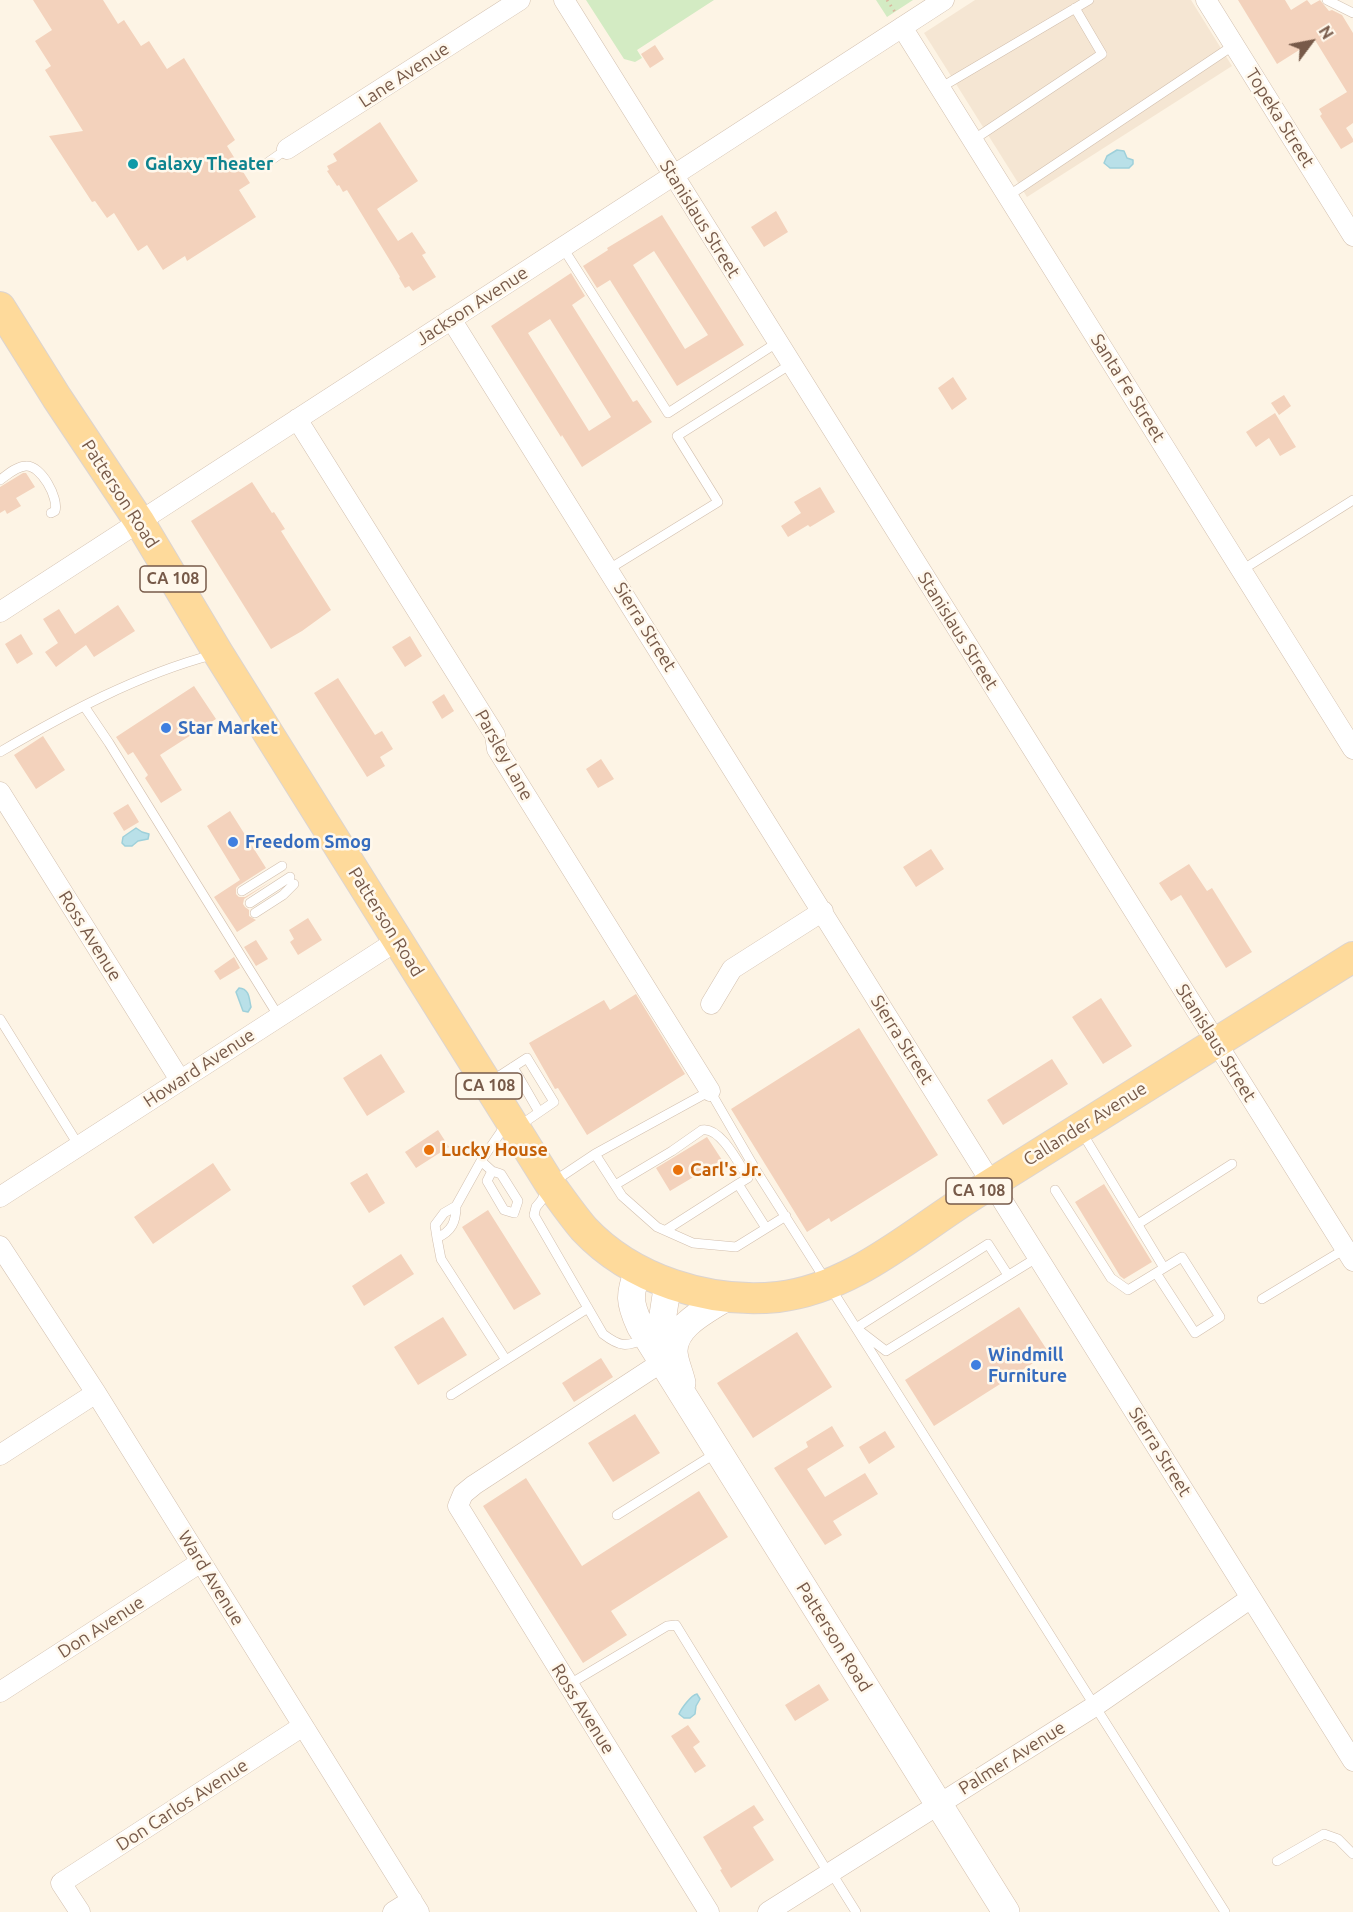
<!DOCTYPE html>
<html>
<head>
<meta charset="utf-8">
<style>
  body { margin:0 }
  #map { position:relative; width:1353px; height:1912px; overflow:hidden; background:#fdf4e5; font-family:Ubuntu,sans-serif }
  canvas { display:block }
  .north { position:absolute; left:1281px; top:12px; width:60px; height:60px; -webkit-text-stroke:4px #fff8ec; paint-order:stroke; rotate:58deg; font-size:16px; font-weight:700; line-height:24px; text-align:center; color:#775a49 }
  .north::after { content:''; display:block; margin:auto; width:21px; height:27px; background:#775a49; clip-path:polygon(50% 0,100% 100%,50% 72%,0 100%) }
</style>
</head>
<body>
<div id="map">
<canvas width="1353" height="1912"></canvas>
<div class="north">N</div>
</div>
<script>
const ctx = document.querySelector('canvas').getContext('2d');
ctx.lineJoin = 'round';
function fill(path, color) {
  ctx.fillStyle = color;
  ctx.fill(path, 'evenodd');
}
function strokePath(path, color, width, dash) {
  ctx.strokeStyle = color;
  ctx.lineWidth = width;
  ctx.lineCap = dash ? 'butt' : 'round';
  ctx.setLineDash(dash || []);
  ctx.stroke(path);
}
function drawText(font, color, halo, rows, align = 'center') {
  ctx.font = font + ' Ubuntu,sans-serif';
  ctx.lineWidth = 5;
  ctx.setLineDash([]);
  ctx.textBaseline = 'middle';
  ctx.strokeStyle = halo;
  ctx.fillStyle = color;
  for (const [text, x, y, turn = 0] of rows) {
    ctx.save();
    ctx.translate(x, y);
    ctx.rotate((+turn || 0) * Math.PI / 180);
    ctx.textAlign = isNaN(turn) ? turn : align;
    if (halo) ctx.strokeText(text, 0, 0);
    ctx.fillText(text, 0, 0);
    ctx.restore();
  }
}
const residential = new Path2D(`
  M975 0H1191L1232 66 1027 197 924 33Z`);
const green = new Path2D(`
  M586 0H714L637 50 642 58 635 62 624 59Z
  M876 0H913L887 17Z`);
const water = new Path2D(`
  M1117 150 1124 151 1127 158 1133 160V164L1129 168H1110L1104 163 1107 156Z
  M136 828 142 832 149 834 148 839 138 841 132 846H125L122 843 123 837Z
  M239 988C250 989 249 999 251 1007L248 1012 243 1011 236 992Z
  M697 1694 700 1699 696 1706 695 1714 690 1718H684L679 1714C681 1709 691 1695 697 1694Z`);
const building = new Path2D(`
  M33 0H103L118 24 124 20 141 46 149 41 167 69 184 58 235 140 227 146 250 183 239 190 256 217 187 261 185 256 163 270 147 245 138 251 114 213 107 218 95 201 92 202 49 136 83 131 45 70 51 66 35 41 52 30Z
  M1238 0H1285L1291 10 1307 0 1311 5 1320 0 1329 11 1332 10 1342 15 1353 33V123L1346 128 1353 139V142L1341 149 1320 116 1322 114 1319 109 1347 92 1315 40 1277 64Z
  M655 45 664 59 650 68 641 54Z
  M380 122 418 181 377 209 398 241 412 232 426 253 422 255 436 277 413 291 409 286 405 288 399 278 400 277 347 190 343 192 339 185 337 186 327 171 329 170 327 166 337 161 333 154Z
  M776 211 788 232 764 247 751 227Z
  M662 215 744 345 677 386 610 280 597 288 583 266 608 250 607 248ZM654 251 708 335 685 349 633 265Z
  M571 273 585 296 572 305 633 402 637 400 652 422 582 467 562 435 561 437 491 326ZM550 319 611 417 589 431 528 333Z
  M953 377 967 399 952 410 938 388Z
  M1284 395 1291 406 1279 415 1271 403Z
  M1275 413 1296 447 1280 456 1269 438 1256 447 1246 432Z
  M23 473H26L35 487 16 498 21 506 7 514 5 510 0 513V487Z
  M252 482 272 513 274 512 285 529 281 531 331 610 302 631 271 649 191 521Z
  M820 487 835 512 810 527 808 525 788 537 781 526 801 513 794 502Z
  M118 605 135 631 94 657 86 645 56 667 45 652 58 643 43 619 59 609 75 634Z
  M21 634 33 654 17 664 5 644Z
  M410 636 422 656 405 667 392 647Z
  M338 678 375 735 382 731 393 749 380 757 385 766 367 777 314 693Z
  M194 686 216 719 160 755 182 790 161 803 145 778 148 775 133 752 128 755 116 737Z
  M444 694 454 711 442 719 432 702Z
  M43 736 65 770 36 789 14 755Z
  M601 759 614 779 598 788 586 769Z
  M128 804 139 822 124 831 113 813Z
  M230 811 266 868 238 886 236 888V894L239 897H245L273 880 244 899 243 904 245 907 249 910V916L256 920 237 932 214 897 240 880 207 826Z
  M931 849 944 869 916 887 903 867Z
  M1189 864 1207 891 1212 888 1252 952 1226 968 1181 895 1171 901 1159 883Z
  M308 918 322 940 298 955 290 942 294 939 289 930Z
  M256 940 268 959 256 966 244 947Z
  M234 957 240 968 220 980 214 971Z
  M636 994 685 1074 587 1135 558 1088 555 1089 529 1043 604 1000 610 1010Z
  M1101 998 1132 1046 1103 1064 1072 1017Z
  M859 1028 938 1155 831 1222 829 1218 807 1232 731 1109Z
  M381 1054 405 1092 367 1116 343 1078Z
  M1052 1059 1068 1084 1003 1125 987 1100Z
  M438 1130 449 1147 416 1168 405 1152Z
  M707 1137 722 1160 670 1191 656 1168Z
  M213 1163 231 1190 153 1244 134 1217Z
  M367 1173 385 1203 369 1213 350 1183Z
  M1104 1184 1152 1262 1124 1279 1120 1276 1075 1202Z
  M488 1210 541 1294 514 1310 462 1227Z
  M401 1254 414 1274 364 1306 352 1286Z
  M1019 1307 1049 1353 934 1426 905 1380Z
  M443 1317 467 1355 418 1385 394 1347Z
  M797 1332 832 1387 753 1438 717 1383Z
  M601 1358 613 1377 574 1402 562 1383Z
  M635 1414 660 1453 613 1482 588 1443Z
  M832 1426 844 1446 807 1469 825 1497 865 1473 878 1494 833 1521 842 1535 825 1545 774 1468 808 1447 806 1442Z
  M885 1431 895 1447 869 1464 859 1447Z
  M526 1478 582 1566 699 1491 728 1537 611 1611 627 1635 583 1663 483 1506Z
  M819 1684 829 1700 795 1721 785 1705Z
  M688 1725 700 1742 693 1747 706 1766 695 1773 671 1736Z
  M754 1805 764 1820 753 1827 774 1860 731 1888 720 1870 722 1869 703 1837Z`);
const path = new Path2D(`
  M887 0 895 12`);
const lane = new Path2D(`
  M1327 0 1353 13
  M940 88 1089 0
  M973 140 1102 54 1075 8
  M267 163 287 149
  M1008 196 1234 45
  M563 248 668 413 778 342
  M0 480C7 475 17 466 26 466 41 465 59 498 55 511L51 513
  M609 569 718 502 677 436 791 364
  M1242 570 1353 500
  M84 706 109 743 279 1017
  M0 752C67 713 137 675 212 655
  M242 891 282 866
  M250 903 290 877
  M255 913 283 895 294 884
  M0 1019 79 1146
  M513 1067 539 1112
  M490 1082 527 1058 554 1102 519 1126
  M595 1154 622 1196 657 1227 693 1243 736 1247 786 1216
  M481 1161 492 1171 501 1174 518 1201 514 1213 504 1210 487 1181 492 1171
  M615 1185 672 1151 702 1130C720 1126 739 1164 748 1178L738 1184 766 1228
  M1055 1190 1111 1278 1128 1290 1164 1268 1081 1131
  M456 1206C456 1222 452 1231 437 1238L435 1225 444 1213 456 1206 481 1161 507 1123
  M1138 1224 1232 1164
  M666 1230 738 1184
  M437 1238 441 1259 506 1360
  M1156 1273 1195 1333 1220 1317 1182 1257 1164 1268
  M1008 1275 988 1244 856 1328 1225 1912
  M1262 1299 1345 1249
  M645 1339C626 1347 620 1347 603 1334L534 1215 536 1207 541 1201 550 1184 595 1154 710 1091 757 1172 856 1328 886 1351 1038 1257
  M451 1395 588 1308
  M617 1515 716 1453
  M568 1685 667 1626 676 1625 829 1874
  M1277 1861 1324 1834 1338 1839 1353 1854
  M831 1872 856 1912`);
const street = new Path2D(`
  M564 0 1353 1261
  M1206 0 1353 236
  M902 27 1353 749
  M287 149 520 0
  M451 319 1353 1761
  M297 419 495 735 497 749 710 1091
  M0 612 944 0
  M0 792 180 1080
  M711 1004 732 969 823 911
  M0 1197 398 940
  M0 1246 96 1393 419 1912
  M662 1362 474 1485 463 1494 458 1506 709 1912
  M0 1455 96 1393
  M0 1692 201 1562
  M80 1912 61 1883 303 1726
  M393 1912 412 1900
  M768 1912 1095 1706 1251 1598`);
const secondary = new Path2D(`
  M638 1270C629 1295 629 1302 640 1326L1006 1912
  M662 1361 661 1328 668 1282
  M682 1383C680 1373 674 1361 674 1351 674 1325 707 1310 725 1298`);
const primary = new Path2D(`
  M0 307 57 398 139 521 218 653 550 1184C561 1199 572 1215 584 1229 632 1280 709 1304 778 1297 853 1288 911 1234 973 1195 1100 1116 1226 1036 1353 957`);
const markers = [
  [133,164,6,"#0f9aa8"],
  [166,728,6,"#3f7fe0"],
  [233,842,6,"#3f7fe0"],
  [429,1150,6,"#e8710a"],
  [678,1170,6,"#e8710a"],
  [976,1365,6,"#3f7fe0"]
];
const shields = [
  [173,579,66],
  [489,1086,66],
  [979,1191,66]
];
const shieldNames = [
  ["CA 108",173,579],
  ["CA 108",489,1086],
  ["CA 108",979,1191]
];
const streetNames = [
  ["Lane Avenue",404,75,-33],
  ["Topeka Street",1280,118,58],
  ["Stanislaus Street",700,219,58],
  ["Jackson Avenue",472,306,-33],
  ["Santa Fe Street",1128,388,58],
  ["Patterson Road",120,494,57],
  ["Sierra Street",645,627,58],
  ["Stanislaus Street",958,631,58],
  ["Parsley Lane",504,755,61],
  ["Patterson Road",386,922,58],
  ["Ross Avenue",90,936,58],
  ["Sierra Street",902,1040,58],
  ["Stanislaus Street",1216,1043,58],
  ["Howard Avenue",199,1068,-33],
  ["Callander Avenue",1085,1124,-32],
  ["Sierra Street",1160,1452,58],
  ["Ward Avenue",211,1578,58],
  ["Don Avenue",101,1627,-33],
  ["Patterson Road",834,1637,58],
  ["Ross Avenue",583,1709,58],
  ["Palmer Avenue",1012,1758,-32],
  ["Don Carlos Avenue",182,1805,-33]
];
const cultureNames = [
  ["Galaxy Theater",145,164]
];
const shopNames = [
  ["Star Market",178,728],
  ["Freedom Smog",245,842],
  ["Windmill",988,1355],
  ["Furniture",988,1376]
];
const foodNames = [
  ["Lucky House",441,1150],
  ["Carl's Jr.",690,1170]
];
fill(residential, '#f5e6d3');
fill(green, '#d3ebc3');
fill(water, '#b9e0e8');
strokePath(water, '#9ed0da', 1.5);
fill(building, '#f3d2bc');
strokePath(lane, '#d1bead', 10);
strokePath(street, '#d1bead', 21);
strokePath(secondary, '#d4beab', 28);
strokePath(primary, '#dcd4d0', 32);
strokePath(path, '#d9b69e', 3, [1.5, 4.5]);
strokePath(lane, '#fff', 9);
strokePath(street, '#fff', 20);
strokePath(secondary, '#fff', 27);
strokePath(primary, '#feda9b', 30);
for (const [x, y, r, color] of markers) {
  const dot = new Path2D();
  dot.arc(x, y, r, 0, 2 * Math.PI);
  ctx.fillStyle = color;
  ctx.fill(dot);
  strokePath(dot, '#fff8ec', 2);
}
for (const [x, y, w] of shields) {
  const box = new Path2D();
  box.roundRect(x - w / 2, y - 13, w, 26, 4.5);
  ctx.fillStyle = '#fff8ec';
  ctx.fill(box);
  strokePath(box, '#775a49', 1.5);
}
drawText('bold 16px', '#775a49', null, shieldNames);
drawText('18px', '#775a49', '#fff8ec', streetNames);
drawText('bold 18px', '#0d838f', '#fff8ec', cultureNames, 'left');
drawText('bold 18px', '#366cbe', '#fff8ec', shopNames, 'left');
drawText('bold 18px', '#c56008', '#fff8ec', foodNames, 'left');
</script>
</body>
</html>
